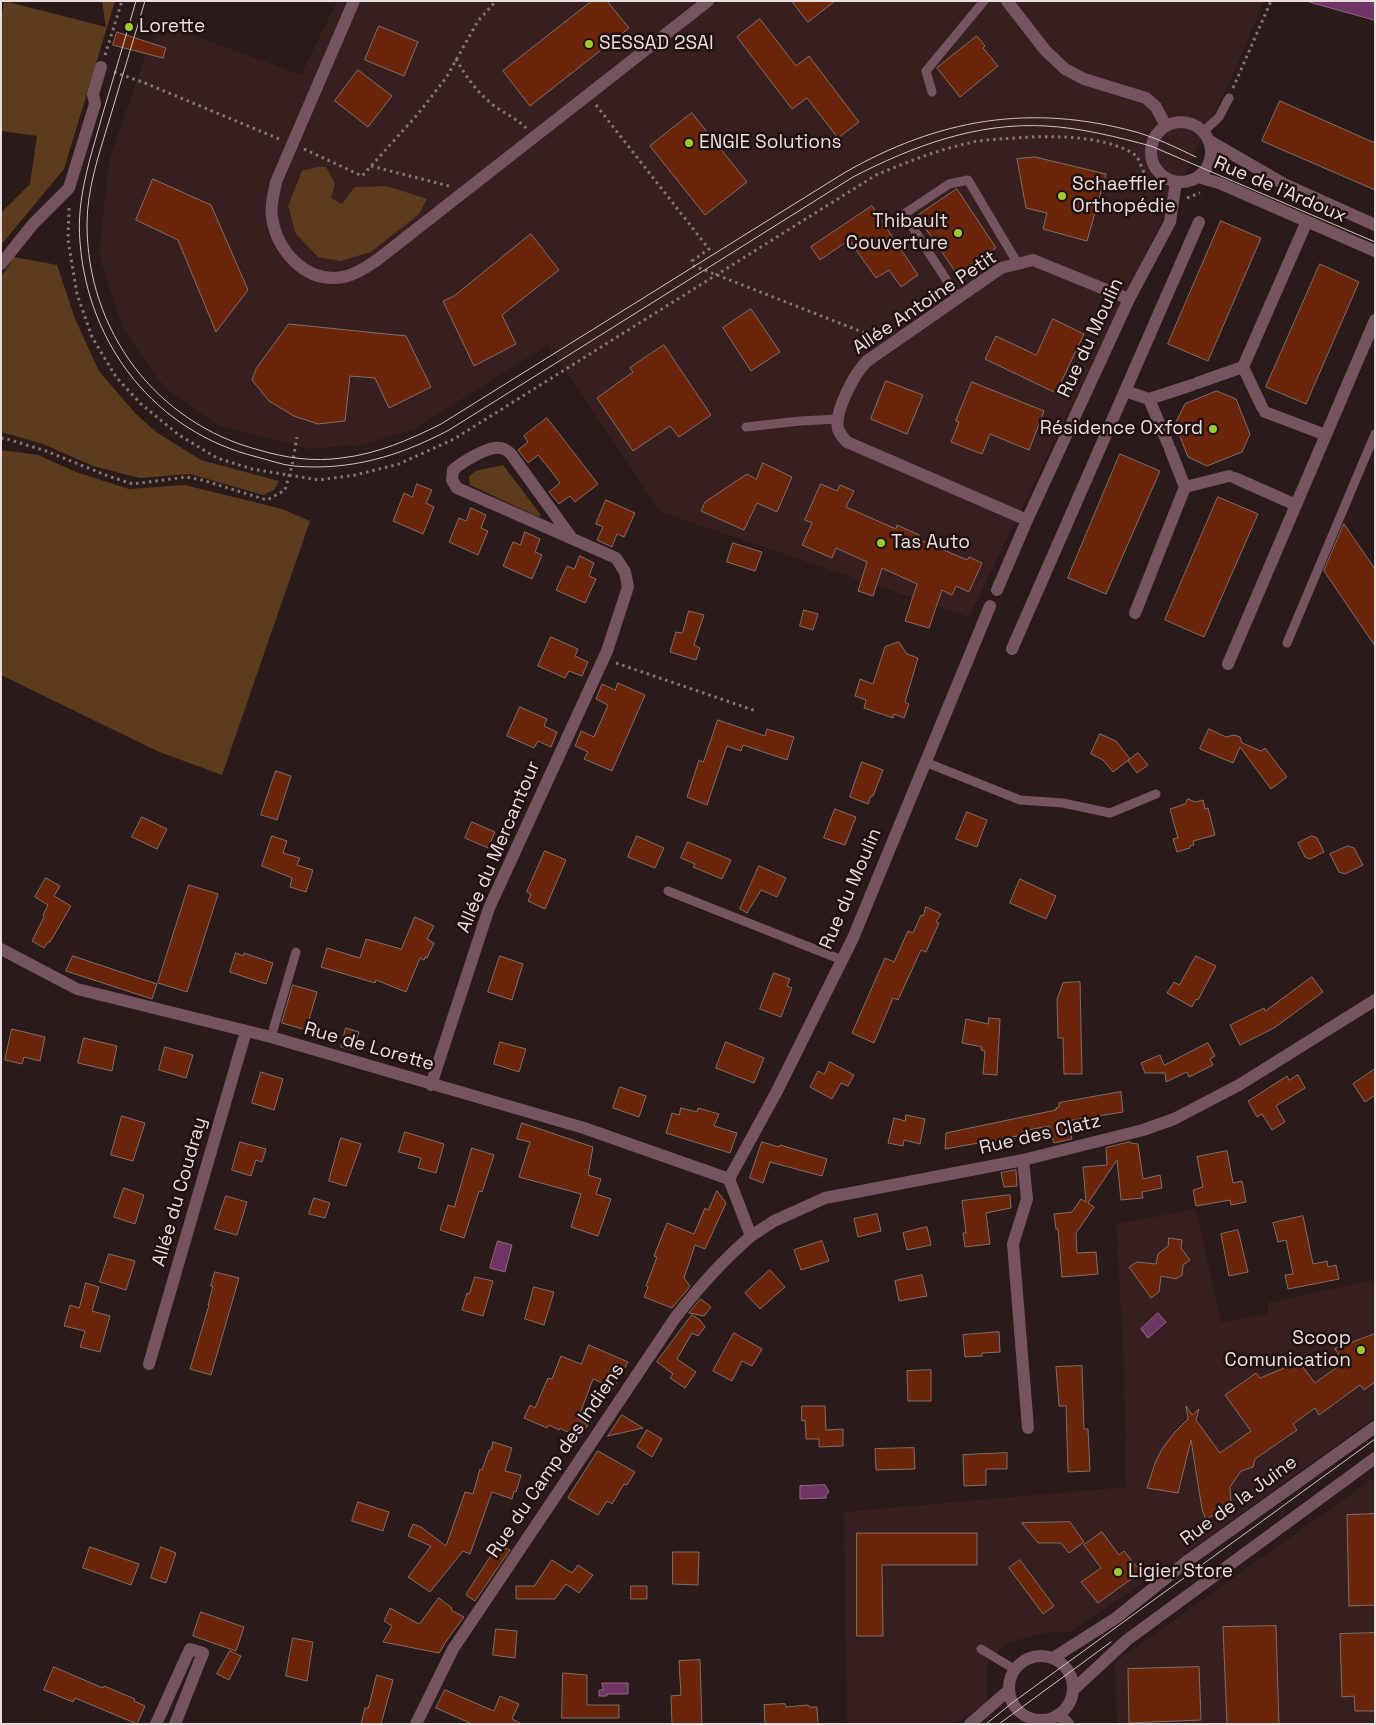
<!DOCTYPE html>
<html>
<head>
<meta charset="utf-8">
<style>
  body { margin:0 }
  #map { position:relative; width:1376px; height:1725px; overflow:hidden; background:#2a1a1a; font-family:"Space Grotesk",sans-serif }
  canvas { display:block }
  .frame { position:absolute; inset:0; border:2px solid #e9dddd; pointer-events:none }
</style>
</head>
<body>
<div id="map">
<canvas width="1376" height="1725"></canvas>
<div class="frame"></div>
</div>
<script>
const ctx = document.querySelector('canvas').getContext('2d');
ctx.lineJoin = 'round';
function fill(path, color) {
  ctx.fillStyle = color;
  ctx.fill(path, 'evenodd');
}
function strokePath(path, color, width, dash) {
  ctx.strokeStyle = color;
  ctx.lineWidth = width;
  ctx.lineCap = dash ? 'butt' : 'round';
  ctx.setLineDash(dash || []);
  ctx.stroke(path);
}
function drawText(font, color, halo, rows, align = 'center') {
  ctx.font = font + ' "Space Grotesk",sans-serif';
  ctx.lineWidth = 5;
  ctx.setLineDash([]);
  ctx.textBaseline = 'middle';
  ctx.strokeStyle = halo;
  ctx.fillStyle = color;
  for (const [text, x, y, turn = 0] of rows) {
    ctx.save();
    ctx.translate(x, y);
    ctx.rotate((+turn || 0) * Math.PI / 180);
    ctx.textAlign = isNaN(turn) ? turn : align;
    if (halo) ctx.strokeText(text, 0, 0);
    ctx.fillText(text, 0, 0);
    ctx.restore();
  }
}
const built = new Path2D(`
  M337 1H1264L1235 70 969 617 661 512 548 345 414 429 362 445 307 449 218 425 166 389 123 329 99 255 109 161 157 22 301 75Z
  M1196 1209 1221 1322 1268 1314V1303L1372 1280 1375 1284V1417L1174 1562 1070 1632 1044 1633 1006 1643 987 1662V1703L953 1724H847L844 1512 1126 1487 1124 1361 1116 1224Z
  M1375 1477V1724H1117L1115 1662Z`);
const green = new Path2D(`
  M4 1 106 27 102 1H115L64 169 1 245V213L30 184 37 136 1 131V21Z
  M317 167H326L335 184 331 198 342 204 355 187 387 186 427 199 419 214 371 252 340 261 318 257 296 234 288 206 302 171Z
  M14 257 57 265 75 319 99 371 135 413 156 432 201 460 279 481 274 490 263 495 190 474 140 478 124 474 93 466 43 444 1 432V277Z
  M1 450 38 455 76 472 129 489 185 485 282 509 310 521 222 775 157 751 1 675Z
  M503 465 541 515 539 517 470 485 469 477 475 471Z`);
const water = new Path2D(`
  M1306 1H1375V20Z
  M498 1241 512 1245 505 1272 490 1268Z
  M1158 1313 1166 1322 1148 1338 1141 1329Z
  M825 1485 829 1492 826 1495V1498L800 1499V1486Z
  M602 1683H628V1694H607V1696H599V1690H603Z`);
const building = new Path2D(`
  M592 1H607L629 28 530 106 503 71Z
  M792 1H835L808 22Z
  M760 19 796 66 809 56 859 122 838 138 807 98 792 109 737 37Z
  M379 26 418 42 404 76 365 60Z
  M117 32 166 48 163 58 113 45Z
  M977 36 985 46 983 48 998 66 960 97 937 68Z
  M358 70 392 96 368 127 335 101Z
  M1280 101 1375 143V190L1262 141Z
  M692 113 747 182 705 215 650 146Z
  M1035 157 1106 174 1087 241 1043 229 1047 213 1026 208 1017 159Z
  M153 179 211 205 248 290 216 332 178 240 136 220Z
  M957 189 996 248 957 274 917 216Z
  M872 206 918 275 901 287 889 270 876 278 849 240 820 260 811 247Z
  M1221 221 1261 238 1208 361 1168 344Z
  M531 234 559 270 502 315 516 344 474 366 443 301 454 296Z
  M1320 264 1359 282 1306 404 1266 387Z
  M751 309 780 352 751 371 723 328Z
  M1053 319 1084 334 1056 393 985 359 996 336 1036 355Z
  M289 324 406 336 431 387 389 408 375 378 350 376 345 421 318 424 294 416 269 401 252 380 256 369Z
  M664 345 711 415 679 437 670 426 633 451 597 398 633 372 630 368Z
  M886 381 923 395 907 434 871 419Z
  M972 382 1044 411 1029 450 990 434 982 454 951 442 959 422 956 421Z
  M1217 391 1236 399 1250 434 1242 452 1207 466 1188 457 1175 424 1185 404Z
  M547 418 598 484 575 502 570 496 559 504 549 492 560 483 548 467 538 455 528 463 518 450 528 442 524 436Z
  M1120 454 1160 471 1106 594 1068 578Z
  M763 463 792 477 777 512 757 503 744 530 701 511 705 502 747 474 756 479Z
  M417 484 432 490 426 503 434 507 423 534 393 521 404 493 412 497Z
  M821 484 837 491 840 485 854 491 846 507 896 529 897 525 919 535 918 539 967 560 969 557 982 563 969 592 956 586 952 595 942 590 929 628 905 621 917 584 882 568 873 596 858 591 867 562 836 548 832 558 802 545 812 523 805 520Z
  M1218 497 1258 514 1204 637 1165 620Z
  M606 500 635 513 624 537 617 534 612 547 597 540 603 527 596 524Z
  M471 508 486 515 481 528 488 531 478 555 449 542 459 518 466 521Z
  M1344 524 1375 569V646L1324 571Z
  M525 532 540 539 535 552 542 555 532 579 503 566 513 542 520 545Z
  M733 543 762 552 755 571 727 562Z
  M580 556 594 563 589 576 596 579 585 603 556 590 567 566 574 569Z
  M804 610 818 614 813 630 800 626Z
  M689 611 704 615 694 645 700 648 696 660 670 652 676 632 682 633Z
  M551 637 578 649 575 656 588 662 582 676 569 671 565 678 538 666Z
  M899 642 907 654 918 658 905 702 909 704 904 718 894 714 893 718 864 708 866 700 855 696 860 679 873 684 885 647Z
  M618 683 645 695 612 771 584 759 588 752 575 746 581 731 594 737 608 705 596 699 602 684 615 690Z
  M520 707 547 719 544 726 557 732 551 747 538 741 534 748 507 736Z
  M718 720 765 736 767 729 794 737 787 760 743 745 741 751 727 746 707 805 687 797 699 760 703 762Z
  M1209 729 1226 737 1234 735 1240 737 1242 743 1261 751 1265 748 1287 777 1271 789 1240 747 1233 763 1200 749Z
  M1100 734 1116 741 1130 759 1113 772 1103 760 1091 754Z
  M1138 753 1148 765 1137 773 1128 761Z
  M862 762 883 770 873 796H871L868 804 850 797Z
  M276 771 291 776 277 820 261 815Z
  M1188 799 1195 802 1203 800 1205 809 1208 808 1215 835 1193 841 1194 845 1190 846V848L1177 852 1173 839 1178 838 1170 809 1185 804Z
  M835 809 856 817 845 845 824 838Z
  M967 812 987 820 977 847 956 839Z
  M142 817 167 829 157 849 132 837Z
  M472 822 495 832 488 848 465 838Z
  M272 836 287 841 283 853 300 858 297 865 313 870 306 892 290 887 292 878 262 866Z
  M637 836 664 848 655 868 628 857Z
  M1312 836 1317 838 1324 852 1310 859 1305 857 1298 843Z
  M688 842 731 860 722 879 693 867 695 864 681 858Z
  M1348 846 1354 848 1363 865 1345 874 1339 872 1330 854Z
  M545 851 566 860 545 909 528 901 531 894 527 892Z
  M759 866 786 878 777 897 761 890 747 913 740 909Z
  M46 878 60 886 54 896 71 906 50 942H48L44 948 32 941 44 917 43 915 48 905 35 897Z
  M1020 879 1056 896 1046 919 1010 903Z
  M189 885 218 894 187 992 158 983Z
  M926 907 941 914 936 922 939 923 926 952 921 950 898 1000 893 998 874 1043 852 1033 885 958 894 962 908 931 913 933 921 915 923 916Z
  M415 917 434 926 427 939 434 943 427 958 425 957 424 960 420 958 406 992 376 980 375 983 321 967 327 948 360 958 366 939 401 949Z
  M236 953 243 956 244 953 273 963 266 984 230 972Z
  M73 956 157 984 152 999 66 971Z
  M500 956 523 964 512 1000 488 992Z
  M1196 956 1216 966 1198 1000 1196 999 1192 1007 1167 993 1174 982 1179 985Z
  M774 973 790 979 787 986 792 988 781 1017 760 1009Z
  M1312 977 1323 992 1274 1028 1240 1045 1230 1025 1264 1008 1265 1011Z
  M1080 982 1082 1074H1064L1063 1038H1058L1057 999 1063 983Z
  M293 985 317 992 306 1030 282 1023Z
  M989 1018 1000 1019 997 1075 983 1074 985 1051 981 1050 982 1047 962 1043 966 1019 988 1024Z
  M346 1028 359 1032 353 1050 341 1047Z
  M12 1029 45 1037 40 1061 24 1057 22 1064 5 1060Z
  M84 1038 117 1046 112 1071 78 1063Z
  M500 1042 526 1049 519 1072 494 1064Z
  M726 1042 764 1058 754 1083 716 1068Z
  M1208 1043 1215 1056 1210 1059 1213 1065 1189 1077 1187 1072 1166 1082 1165 1073H1145L1141 1063 1160 1055 1164 1065Z
  M165 1047 193 1055 186 1078 159 1070Z
  M830 1062 854 1075 848 1086 841 1083 832 1099 810 1087 818 1071 824 1074Z
  M1375 1069V1095L1365 1102 1353 1084Z
  M261 1072 283 1079 274 1110 252 1103Z
  M1298 1075 1305 1088 1276 1106 1285 1122 1272 1130 1262 1114 1257 1117 1248 1101 1287 1076 1289 1080Z
  M620 1087 646 1096 639 1117 613 1108Z
  M1121 1092 1123 1112 1067 1121 1072 1139 1054 1143 1049 1126 1023 1131V1135L945 1149 946 1133 1056 1110V1108L1059 1107V1103Z
  M681 1108 697 1112 698 1108 719 1114 714 1126 737 1133 730 1153 666 1133 672 1113 679 1115Z
  M906 1115 925 1119 920 1144 904 1140 903 1146 888 1143 894 1118 905 1121Z
  M122 1116 145 1123 133 1161 111 1155Z
  M522 1123 593 1147 588 1175 601 1179 596 1194 611 1199 598 1236 571 1227 581 1194 519 1177 530 1142 517 1139Z
  M405 1132 444 1144 436 1173 418 1168 421 1158 399 1152Z
  M341 1138 361 1144 346 1186 329 1181Z
  M240 1142 266 1149 262 1162 256 1160 251 1176 232 1170Z
  M762 1142 779 1147 780 1145 827 1159 822 1176 770 1162 763 1183 750 1178Z
  M1130 1142V1143L1138 1144 1143 1179 1160 1175 1162 1188 1142 1192 1143 1198 1121 1200 1117 1160 1088 1203 1094 1207 1076 1233 1077 1253 1096 1252 1098 1274 1062 1277 1058 1229H1056L1054 1214 1072 1212 1081 1199 1086 1202 1083 1167 1107 1165 1106 1148Z
  M472 1148 494 1155 482 1192 479 1191 464 1238 440 1230 448 1205 454 1207Z
  M1227 1151 1233 1183 1242 1181 1246 1202 1231 1205 1230 1200 1196 1206 1193 1190 1203 1187 1197 1157Z
  M1016 1170 1017 1186 1004 1187 1001 1173Z
  M124 1188 144 1195 135 1224 114 1217Z
  M717 1191 726 1203 705 1249 695 1245 684 1278 690 1286 688 1289 672 1308 644 1297 648 1287 646 1286 657 1257 654 1256 667 1223 694 1234 705 1208 708 1210Z
  M1010 1195 1011 1208 986 1213 990 1244 965 1247 963 1233H966L962 1201Z
  M226 1196 247 1202 237 1235 215 1229Z
  M314 1198 330 1203 325 1218 309 1214Z
  M877 1214 881 1231 858 1237 854 1219Z
  M1303 1216 1313 1264 1327 1261 1328 1267 1336 1265 1339 1279 1288 1289 1285 1275 1293 1274 1286 1240 1278 1242 1273 1223Z
  M927 1227 931 1245 907 1250 903 1233Z
  M1238 1230 1248 1272 1229 1276 1221 1234Z
  M1169 1238 1182 1240 1181 1248 1190 1260 1183 1265 1182 1275 1176 1279 1161 1276 1159 1292 1151 1298 1129 1267 1137 1262 1156 1264 1158 1254 1168 1246Z
  M822 1241 829 1261 801 1270 794 1250Z
  M109 1254 135 1261 126 1290 100 1282Z
  M770 1270 785 1287 760 1309 745 1293Z
  M215 1272 239 1278 211 1375 190 1369 209 1305H208L213 1286H211Z
  M922 1275 927 1296 899 1301 895 1281Z
  M475 1277 493 1281 483 1316 462 1310 467 1293 469 1294Z
  M86 1283 99 1287 92 1311 110 1316 100 1352 80 1347 85 1331 64 1326 70 1305 79 1308Z
  M534 1287 554 1292 544 1325 525 1319Z
  M701 1299 711 1307 704 1316 689 1313Z
  M692 1315 700 1320 705 1327 698 1336 692 1333 677 1359 696 1372 685 1388 670 1378 673 1374 657 1362Z
  M999 1332 1000 1352 982 1353V1356L965 1357 963 1335Z
  M734 1333 762 1349 752 1366 742 1361 732 1381 713 1371Z
  M1375 1334V1382L1364 1390 1360 1385 1319 1415 1315 1408 1293 1424 1297 1430 1255 1459 1253 1467 1241 1471 1230 1487 1231 1503 1206 1520 1202 1509 1191 1440 1178 1493 1147 1488 1155 1463 1162 1449 1174 1433 1188 1419 1186 1406 1192 1415 1199 1409 1196 1420 1220 1453 1251 1431 1225 1395 1256 1373 1260 1378 1299 1362 1315 1383 1344 1362 1335 1349Z
  M589 1345 628 1362 614 1388 593 1379 578 1419 588 1425 579 1438 560 1428 559 1430 549 1425 547 1428 524 1418 530 1405 535 1408 548 1378 552 1379 561 1356 581 1364Z
  M1082 1366 1084 1429H1088L1090 1471 1068 1472 1066 1406H1059L1056 1367Z
  M931 1370V1401H908L907 1371Z
  M802 1406H825L826 1430 843 1429V1446L819 1447V1439H806L805 1420 802 1421Z
  M622 1415 643 1428 608 1436Z
  M647 1430 662 1439 652 1457 637 1447Z
  M493 1442 512 1448 505 1471 521 1475 516 1492 514 1491 512 1499 492 1492 470 1554 463 1551 430 1592 408 1577 431 1546 408 1536 413 1524 421 1527 446 1546 465 1492 473 1494 480 1469 482 1470 489 1450H491Z
  M914 1448 915 1469 876 1470 875 1449Z
  M598 1451 635 1472 627 1485 624 1484 612 1504 607 1501 598 1515 568 1498Z
  M1007 1453V1469H986V1485L964 1486 963 1455Z
  M358 1502 389 1512 383 1531 352 1521Z
  M1375 1514V1605L1349 1606 1347 1515Z
  M1070 1522 1084 1542 1069 1553 1061 1543H1038L1022 1523Z
  M1102 1532 1119 1555 1124 1551 1141 1572 1098 1603 1081 1582 1101 1568 1084 1545Z
  M857 1533H977V1565H882L883 1636H857Z
  M498 1545 510 1550 475 1601 466 1595Z
  M90 1547 139 1564 131 1585 83 1568Z
  M161 1547 176 1553 166 1583 151 1578Z
  M673 1552H699L698 1585 673 1584Z
  M552 1560 572 1573 578 1565 593 1575 579 1593 566 1584 555 1599H516V1586H534Z
  M1020 1560 1054 1606 1043 1614 1009 1568Z
  M631 1586H647V1599H631Z
  M439 1598 452 1608 451 1610 464 1617 447 1640 439 1653 383 1642 392 1626 384 1621 390 1608 419 1624Z
  M201 1612 244 1627 236 1651 193 1636Z
  M1276 1626 1279 1724H1227L1223 1627Z
  M496 1629 517 1631 515 1658 493 1655Z
  M1375 1633V1711H1355L1354 1696 1342 1697 1340 1634Z
  M293 1638 313 1642 307 1681 286 1676Z
  M230 1651 241 1656 229 1680 217 1674Z
  M700 1660 702 1724H672L671 1696 681 1695 679 1661Z
  M54 1667 103 1688 104 1686 135 1699 134 1701 145 1706 137 1724 75 1698 73 1702 44 1690Z
  M1199 1667 1201 1720 1129 1723 1128 1669Z
  M563 1673 587 1675V1705H619V1718H562Z
  M377 1675 393 1680 381 1724H361L365 1708H368Z
  M445 1690 494 1711 500 1696 519 1704 512 1719 522 1724H472L436 1708Z
  M785 1704 786 1707 808 1705 809 1707H817L818 1724H765L764 1705Z`);
const path = new Path2D(`
  M105 55 122 1
  M456 59C466 77 477 92 493 105 504 113 516 118 526 128
  M114 72 145 83 279 139
  M1233 88 1271 1
  M596 105 709 249 692 261 694 266 875 337
  M304 149 362 176 417 115 446 78 478 21 496 1
  M371 166 449 186
  M1187 198 1200 193
  M69 208 68 240 77 294 92 337 116 377 141 404 179 435 217 458 252 469 319 480 355 475 399 464 454 439 876 175C907 162 937 150 969 143 979 140 990 140 1000 139 1041 136 1101 132 1137 156 1143 170 1147 184 1162 191
  M1 438 7 439 46 451 108 476 133 484 186 477 202 480 267 500 285 490 292 466 297 437
  M616 663 756 711`);
const lane = new Path2D(`
  M932 92 926 71 984 1
  M1203 132 1219 117 1229 98
  M958 298 904 214 949 184 968 180 1018 264
  M746 427 800 421 838 419
  M1287 643 1375 434
  M925 762 1020 800 1063 803 1110 813 1156 794
  M668 891 842 960
  M271 1037 296 952
  M981 1649 1014 1669`);
const street = new Path2D(`
  M354 1 276 182C274 193 270 205 272 217 276 250 306 284 343 277 355 275 367 267 377 260L708 1
  M1007 1 1045 50 1065 69 1084 79 1146 98 1156 107 1166 126
  M1151 152a30 30 0 1 1 60 0a30 30 0 1 1-60 0Z
  M1208 140 1284 184 1375 225
  M1198 177 1219 183 1375 251
  M1 264 33 224 69 188 95 104 93 94 101 67
  M1243 367 1262 407
  M1197 383 1243 367 1307 221
  M1125 391 1149 399
  M1265 412 1326 435
  M1168 444 1149 399 1192 385
  M1170 449 1185 487 1229 476
  M1235 478 1296 505
  M1027 520 847 442C843 438 840 434 838 429 834 411 855 373 867 361L1001 268 1033 260 1129 299
  M997 590 1027 520 1129 299 1170 222 1176 182
  M1135 613 1185 487
  M1012 649 1199 222
  M1228 664 1375 320
  M1 949 77 989 271 1037 584 1128 729 1179
  M431 1085 489 908 607 651 628 587 625 572 616 558 457 488 452 480 453 470C462 462 488 446 500 448 504 448 508 451 511 454L571 537
  M1023 1160 1027 1199 1013 1244 1028 1428
  M729 1179 751 1236 774 1221 825 1198 1023 1160 1143 1130 1174 1119 1239 1085 1375 1000
  M729 1179 777 1091 853 938 990 606
  M149 1364 246 1031
  M1009 1688a32 32 0 1 1 64 0a32 32 0 1 1-64 0Z
  M1053 1658 1116 1618 1186 1562 1375 1427
  M1073 1690 1127 1640 1375 1458
  M1059 1714 1068 1724
  M156 1724 190 1649 203 1653 175 1724
  M416 1724 453 1649 675 1318C698 1288 722 1261 751 1236
  M970 1724 1009 1690`);
const tram = new Path2D(`
  M136 1C125 39 114 76 103 113 91 156 76 198 80 242 88 346 156 432 257 457 269 460 282 465 294 466 350 471 400 456 449 430L853 177C913 146 977 122 1046 126 1082 128 1117 137 1151 146L1375 242
  M145 1C133 41 121 81 109 121 99 154 87 189 87 224 87 331 156 423 259 450 286 458 314 462 341 458 377 454 409 440 441 424L844 173C938 119 1030 103 1136 132 1157 138 1177 148 1196 157
  M986 1724 1012 1703 1375 1439
  M999 1724 1111 1642`);
const markers = [
  [129,27,5,"#9cca31"],
  [589,44,5,"#9cca31"],
  [689,143,5,"#9cca31"],
  [1062,196,5,"#9cca31"],
  [958,233,5,"#9cca31"],
  [1213,429,5,"#9cca31"],
  [881,543,5,"#9cca31"],
  [1361,1350,5,"#9cca31"],
  [1118,1572,5,"#9cca31"]
];
const poiNames = [
  ["Lorette",139,27],
  ["SESSAD 2SAI",599,44],
  ["ENGIE Solutions",699,143],
  ["Schaeffler",1072,185],
  ["Orthopédie",1072,207],
  ["Thibault",948,222,"right"],
  ["Couverture",948,244,"right"],
  ["Résidence Oxford",1203,429,"right"],
  ["Tas Auto",891,543],
  ["Scoop",1351,1339,"right"],
  ["Comunication",1351,1361,"right"],
  ["Ligier Store",1128,1572]
];
const streetNames = [
  ["Rue de l'Ardoux",1280,190,23],
  ["Allée Antoine Petit",925,303,-34],
  ["Rue du Moulin",1091,338,-65],
  ["Allée du Mercantour",499,847,-67],
  ["Rue du Moulin",851,889,-67],
  ["Rue de Lorette",369,1047,16],
  ["Rue des Clatz",1040,1135,-13],
  ["Allée du Coudray",180,1192,-74],
  ["Rue du Camp des Indiens",556,1461,-56],
  ["Rue de la Juine",1239,1501,-36]
];
fill(built, '#371f20');
fill(green, '#5d3c1e');
fill(water, '#6f3565');
strokePath(water, '#946789', 1);
fill(building, '#6b250b');
strokePath(building, '#806d66', 1);
strokePath(path, '#827474', 3, [2.5, 4]);
strokePath(lane, '#75535f', 9);
strokePath(street, '#75535f', 12);
strokePath(tram, '#d0c4c4', 1);
for (const [x, y, r, color] of markers) {
  const dot = new Path2D();
  dot.arc(x, y, r, 0, 2 * Math.PI);
  ctx.fillStyle = color;
  ctx.fill(dot);
  strokePath(dot, '#211111', 2);
}
drawText('19px', '#e9dddd', '#211111', poiNames, 'left');
drawText('19px', '#e9dddd', '#211111', streetNames);
</script>
</body>
</html>
